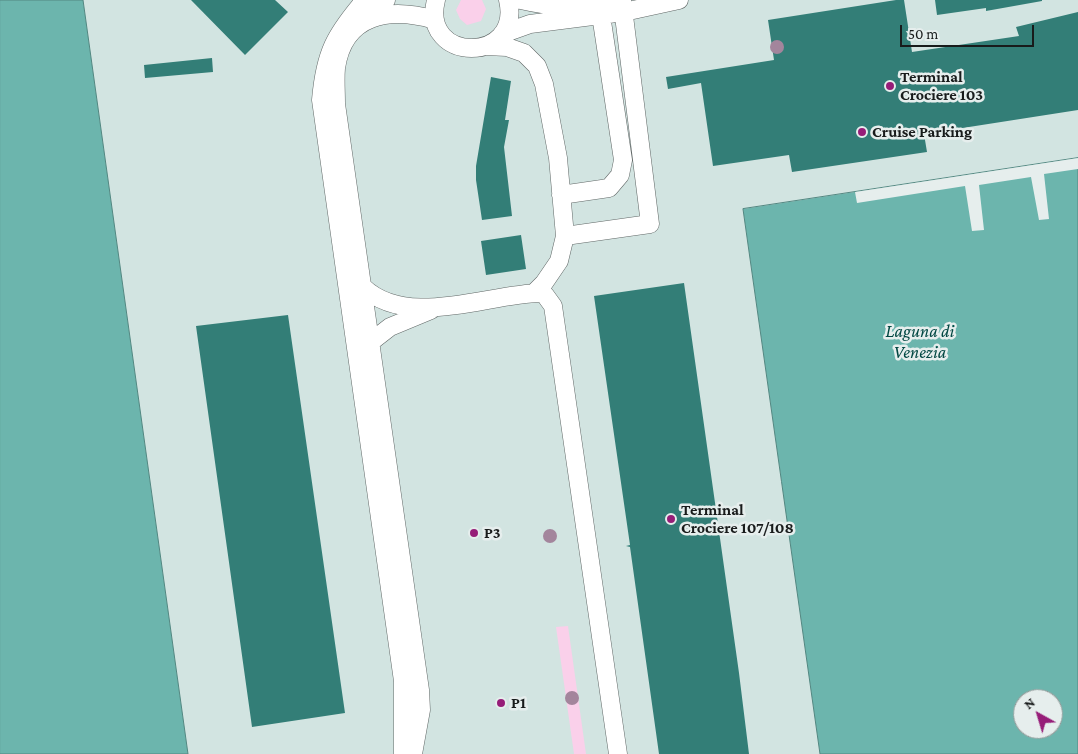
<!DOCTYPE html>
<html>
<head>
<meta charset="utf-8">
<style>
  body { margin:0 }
  #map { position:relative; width:1078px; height:754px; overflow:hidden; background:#e6eeed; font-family:"Crimson Pro",serif }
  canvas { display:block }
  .north { position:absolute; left:1013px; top:689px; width:50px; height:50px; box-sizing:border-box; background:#e6eeed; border:1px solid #949a99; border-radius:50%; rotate:321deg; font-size:14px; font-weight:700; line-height:20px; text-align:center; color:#181b1b }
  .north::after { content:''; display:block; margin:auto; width:18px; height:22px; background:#961d78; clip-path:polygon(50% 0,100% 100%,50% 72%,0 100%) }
  .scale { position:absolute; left:900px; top:25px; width:134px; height:22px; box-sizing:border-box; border:2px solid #181b1b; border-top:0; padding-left:6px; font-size:15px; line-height:18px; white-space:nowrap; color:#181b1b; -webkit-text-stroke:4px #e6eeed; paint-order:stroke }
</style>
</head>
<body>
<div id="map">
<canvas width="1078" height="754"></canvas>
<div class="north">N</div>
<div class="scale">50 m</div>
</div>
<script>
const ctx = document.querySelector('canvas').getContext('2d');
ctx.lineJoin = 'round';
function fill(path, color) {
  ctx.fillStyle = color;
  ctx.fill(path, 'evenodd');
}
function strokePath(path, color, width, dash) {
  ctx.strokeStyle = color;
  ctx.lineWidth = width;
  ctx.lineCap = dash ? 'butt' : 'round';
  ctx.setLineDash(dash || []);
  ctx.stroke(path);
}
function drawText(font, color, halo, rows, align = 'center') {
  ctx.font = font + ' "Crimson Pro",serif';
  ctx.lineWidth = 5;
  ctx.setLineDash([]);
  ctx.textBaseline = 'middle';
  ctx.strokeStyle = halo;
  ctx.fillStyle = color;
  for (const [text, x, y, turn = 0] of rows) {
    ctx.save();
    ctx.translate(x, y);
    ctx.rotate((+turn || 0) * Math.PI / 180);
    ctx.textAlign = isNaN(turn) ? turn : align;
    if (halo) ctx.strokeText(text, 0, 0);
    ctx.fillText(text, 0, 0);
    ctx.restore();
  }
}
const built = new Path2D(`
  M83 0H1078V158L743 209 820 754H188Z`);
const green = new Path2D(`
  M461 0H482L486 9 481 21 467 25 460 19 456 10Z
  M568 626 586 754H574L556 627Z`);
const water = new Path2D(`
  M0 0H83L188 754H0Z
  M1078 158V754H820L743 209ZM1023 699H1053V729H1023Z`);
const pier = new Path2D(`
  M1078 158V169L1044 174 1049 219 1039 220 1031 177 979 185 984 230 972 231 965 186 857 203 855 192Z`);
const building = new Path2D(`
  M191 0H275L288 12 245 55Z
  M896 0H904L912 52 1019 36 1016 27 1078 12V110L924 134 927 152 792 172 789 155 713 166 701 83 668 89 666 77 774 60 768 20Z
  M935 0H1042V1L986 11V8L937 15Z
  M212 58 213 72 145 78 144 65Z
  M491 77 511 81 505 120H509L504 147 512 216 482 220 476 180V166Z
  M521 235 526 269 486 275 481 241Z
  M684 283 739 673 749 754H659L630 547 626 546 630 545 594 296Z
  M288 315 345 713 252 727 196 326Z`);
const minor = new Path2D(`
  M365 0C335 35 325 53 321 100L403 681V754
  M436 0C420 64 523 64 508 0
  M521 0C554 8 576 6 609 0
  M357 11 386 0
  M502 34 530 24 624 12 679 0
  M486 46 507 47 524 53 537 66 544 84 558 158 565 236 559 261 544 283 534 293
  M561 195 609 188 620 175 623 160 601 15
  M565 236 650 224 622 0
  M363 287C407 329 487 294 540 293L545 295 553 306 618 754
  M363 348 390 327 431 310
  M413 754 421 710 420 690 336 104C336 92 335 79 336 68 344 13 390 7 435 20`);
const trees = [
  [777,47],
  [550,536],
  [572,698]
];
const markers = [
  [890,86,5,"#961d78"],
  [862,132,5,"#961d78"],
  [671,519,5,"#961d78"],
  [474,533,5,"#961d78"],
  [501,703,5,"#961d78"]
];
const poiNames = [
  ["Terminal",900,77],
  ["Crociere 103",900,95],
  ["Cruise Parking",872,132],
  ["Terminal",681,510],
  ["Crociere 107/108",681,528],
  ["P3",484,533],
  ["P1",511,703]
];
const waterNames = [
  ["Laguna di",920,331],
  ["Venezia",920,352]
];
fill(built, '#d2e4e1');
fill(green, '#fad0ea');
fill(water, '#6cb5ad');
strokePath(water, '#538781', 1);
fill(pier, '#e6eeed');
fill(building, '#337e77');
strokePath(minor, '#616867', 19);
strokePath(minor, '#fff', 18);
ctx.fillStyle = '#a3859c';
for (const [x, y] of trees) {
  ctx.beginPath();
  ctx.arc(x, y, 7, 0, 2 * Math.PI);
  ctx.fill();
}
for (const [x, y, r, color] of markers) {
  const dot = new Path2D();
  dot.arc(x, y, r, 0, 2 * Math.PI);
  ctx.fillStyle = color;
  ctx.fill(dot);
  strokePath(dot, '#e6eeed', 2);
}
drawText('bold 16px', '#181b1b', '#e6eeed', poiNames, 'left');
drawText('italic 18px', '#004742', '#e6eeed', waterNames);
</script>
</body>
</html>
